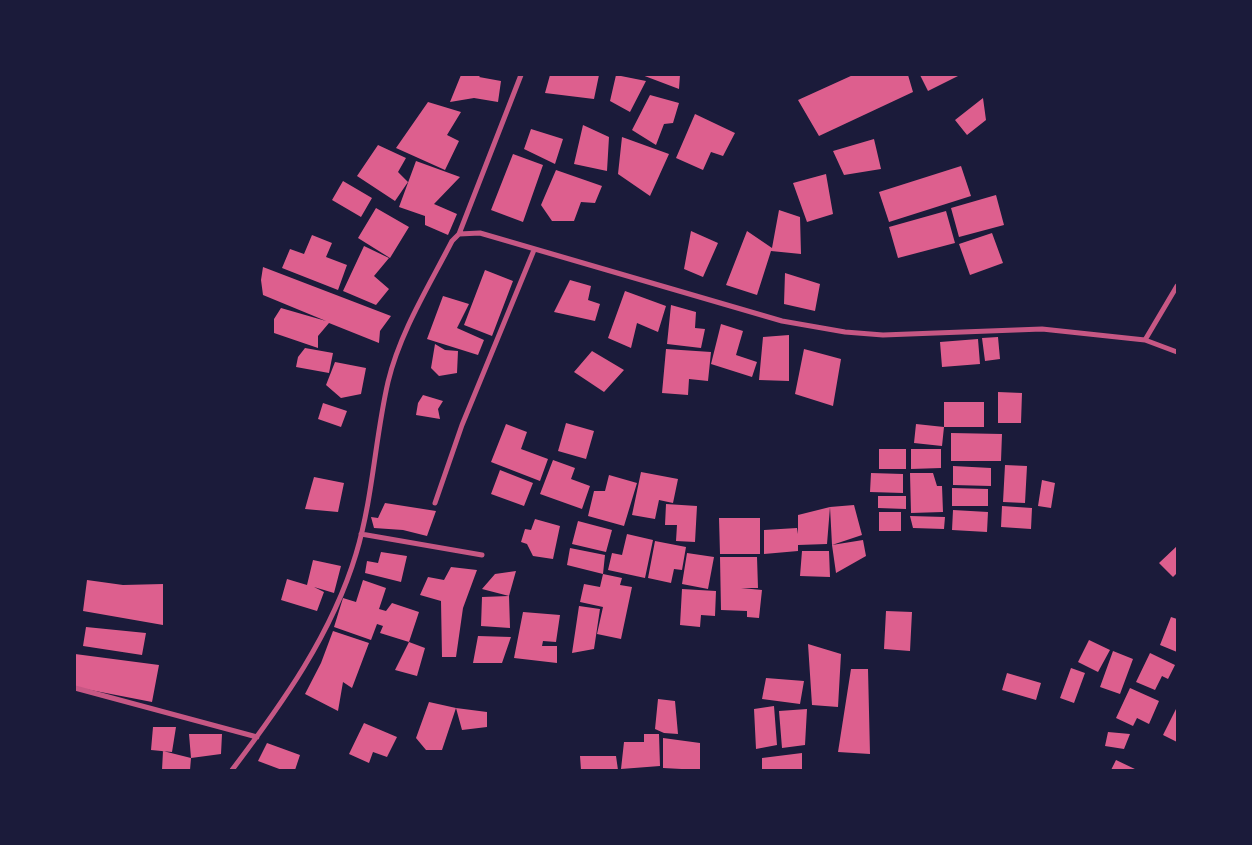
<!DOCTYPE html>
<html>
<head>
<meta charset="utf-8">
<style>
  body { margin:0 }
  #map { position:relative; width:1252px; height:845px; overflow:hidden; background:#1b1b3a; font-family:Arial,sans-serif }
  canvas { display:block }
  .frame { position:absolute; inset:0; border:76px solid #1b1b3a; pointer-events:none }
</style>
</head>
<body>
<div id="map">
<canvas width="1252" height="845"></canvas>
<div class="frame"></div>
</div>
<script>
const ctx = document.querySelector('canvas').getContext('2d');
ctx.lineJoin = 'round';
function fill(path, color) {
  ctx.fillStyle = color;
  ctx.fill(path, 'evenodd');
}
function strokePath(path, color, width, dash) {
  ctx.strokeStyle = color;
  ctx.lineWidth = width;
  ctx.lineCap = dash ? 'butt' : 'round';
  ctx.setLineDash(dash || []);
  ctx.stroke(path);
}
const building = new Path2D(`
  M461 75H481L479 77 501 81 498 102 474 98 450 102Z
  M550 75H599L594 99 545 93Z
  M616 75 646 81 630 112 610 101Z
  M642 75H680L679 89Z
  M853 75H908L913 92 819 136 798 100Z
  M920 75H960L928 91Z
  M650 95 679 103 673 123 664 124 656 145 632 130Z
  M983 98 986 120 967 135 955 120Z
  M428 102 461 112 447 135 459 141 445 170 396 148Z
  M695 114 735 133 723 156 711 152 703 170 676 158Z
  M583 125 609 137 607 171 574 164Z
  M531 129 563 139 555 164 524 149Z
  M622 137 669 154 650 196 618 174Z
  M874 139 881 169 844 175 833 151Z
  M378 145 406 158 398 172 408 182 395 201 357 176Z
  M513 154 543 165 523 222 491 210Z
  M416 161 460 177 434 204 457 214 448 235 425 225V216L399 207Z
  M961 166 971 196 889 222 879 192Z
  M556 170 602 186 595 203 581 202 574 221H552L541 205Z
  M826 174 833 214 807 222 793 183Z
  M343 181 372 198 361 217 332 200Z
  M996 195 1004 225 959 237 951 208Z
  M376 208 409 227 390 258 358 238Z
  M779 210 800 217 801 254 771 251 757 295 726 285 747 231 772 248Z
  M946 211 955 243 898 258 889 227Z
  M691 231 718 243 703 277 684 269Z
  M992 233 1003 263 970 275 959 244Z
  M312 235 332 243 326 257 347 265 338 290 282 268 290 249 304 254Z
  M364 246 389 258 374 276 389 289 376 305 343 291Z
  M263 267 391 316 380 331 379 343 329 323 318 336V348L274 333V319L281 308 326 321 263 295 261 280Z
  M485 270 513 281 492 336 464 325Z
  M785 273 820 284 815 311 784 304Z
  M570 280 591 286 588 300 600 304 595 321 554 312Z
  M625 291 666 306 658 332 637 323 631 348 608 338Z
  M443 296 469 304 457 328 484 340 478 355 427 339Z
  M671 305 696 312 695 328 705 329 701 348 667 344Z
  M721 324 743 331 736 355 757 362 752 377 711 364Z
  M789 335V381L759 380 763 337Z
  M998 337 1000 359 985 361 982 338Z
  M978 339 980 364 942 367 940 342Z
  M435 344 445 350 458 351 457 373 439 376 431 368Z
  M305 348 333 353 329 373 296 367 298 357Z
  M666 349 711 352 708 381 689 379 688 395 662 393Z
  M804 349 841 359 833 406 795 394Z
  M592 351 624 370 604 392 574 372Z
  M335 362 366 368 361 394 341 398 326 385Z
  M998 392 1022 393 1021 423H998Z
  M423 395 443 401 438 409 440 419 416 415 418 403Z
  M944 402H984V427H944Z
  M323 403 347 411 341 427 318 419Z
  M566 423 594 431 586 459 558 451Z
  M506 424 527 432 521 449 548 459 540 481 491 462Z
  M916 424 944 427 942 446 914 443Z
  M951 433 1002 434 1001 461H951Z
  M879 449H906V469H879Z
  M911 449H941V468L911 469Z
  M553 460 575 468 571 479 590 486 582 509 540 494Z
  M1005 465 1027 466 1025 503 1003 502Z
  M953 466 991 468V486L953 485Z
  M500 470 533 483 524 506 491 494Z
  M641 472 678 479 673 503 659 500 655 519 632 515Z
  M871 473 903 474V493L870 492Z
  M910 473H933L937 486H942L943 512 911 513Z
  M609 475 637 483 624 526 588 516 594 491H605Z
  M314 477 344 483 338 512 305 509Z
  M1042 480 1055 483 1051 508 1038 506Z
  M952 488 988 489V506H952Z
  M878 496H906V509L878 508Z
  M385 503 436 511 427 536 403 530 374 528 371 517 378 518Z
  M666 504 697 506 695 542 676 541 677 525H665Z
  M854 505 862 535 832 545 830 507 827 544 798 545V551L764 554V530L797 528 798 534V515L830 507Z
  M1002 506 1032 508 1031 529 1001 527Z
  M953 510 988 512 987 532 952 530Z
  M879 512H901V531H879Z
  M910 516 945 517 944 529 913 528Z
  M719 518H760V554H720Z
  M535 519 560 526 553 559 533 556 527 544 521 542 525 529 531 530Z
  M578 521 612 530 606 552 572 544Z
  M627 534 653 540 645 578 608 570 612 553 622 555Z
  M863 540 866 556 836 573 832 545Z
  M655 541 686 547 682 570 674 569 671 583 648 578Z
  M1177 546V573L1173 577 1159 563Z
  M570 548 605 555 603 574 622 578 620 585 632 587 621 639 597 634 603 607 580 602 584 584 600 587 603 574 567 565Z
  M802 551H829L830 577 800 576Z
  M381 552 407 556 401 582 365 573 367 561 378 563Z
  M687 553 714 557 708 589 682 584Z
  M720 557H757L758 588H741L762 590 759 618 747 617V611L721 610Z
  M313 560 341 566 334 593 314 587 324 592 317 611 281 600 287 579 307 585Z
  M451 567 477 570 463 608 456 657H442L441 601 420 595 428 577 444 580Z
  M516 571 509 596 482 589 495 574Z
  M87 580 123 585 163 584V625L83 611Z
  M363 580 386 588 379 609 386 611 392 603 419 612 409 642 425 648 417 676 395 670 409 642 380 633 383 626 377 624 371 640 334 627 343 598 356 602Z
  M682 589 716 591 715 616 701 615 700 627 680 625Z
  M509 596 510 628 481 626 482 597Z
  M579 606 600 609 594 649 572 653Z
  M886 611 912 612 910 651 884 649Z
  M523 612 560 615 556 642 543 641 542 646H557V663L514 658Z
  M1171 617 1177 619V652L1160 645Z
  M86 627 146 633 142 655 83 646Z
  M333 631 369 643 352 688 343 682 338 711 305 694 321 663Z
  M478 636 511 637 502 663H473Z
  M1089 640 1110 650 1098 672 1078 662Z
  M808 644 841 654 838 707 812 705Z
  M1113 651 1133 659 1120 694 1100 687Z
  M1150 653 1175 665 1168 679 1162 676 1155 690 1136 682Z
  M75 654 159 665 152 702 75 687Z
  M1071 668 1085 673 1074 703 1060 698Z
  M851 669H868L870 754 838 752Z
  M1007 673 1041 683 1036 700 1002 690Z
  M766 678 804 681 800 704 762 699Z
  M1130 688 1159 701 1149 724 1137 718 1133 726 1116 718Z
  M658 699 675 701 678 734 664 733 655 729Z
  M429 702 456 708 442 750H426L416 738Z
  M774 706 777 745 756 749 754 709Z
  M1177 707V742L1163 735Z
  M456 708 487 712V727L462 730Z
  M807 709 805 745 782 748 779 711Z
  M364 723 397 737 387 757 373 752 369 763 349 754Z
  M153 727H176L172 752 151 750Z
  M1108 732 1130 734 1124 749 1105 746Z
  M189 734H222L221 754 191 758Z
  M644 734H659L660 766 621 769 624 742H644Z
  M663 738 700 743V770L663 768Z
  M267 743 300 755 295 770H282L258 761Z
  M163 751 191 758 190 770H162Z
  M802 753V770H762V758Z
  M580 756H616L618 770H581Z
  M1116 760 1137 770H1111Z`);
const minor = new Path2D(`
  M459 234 521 75
  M1145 340 1177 286
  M435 503 462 425 534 250
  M361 534 482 555
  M75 688 257 737
  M232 770C282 704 332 634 356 554 373 498 375 438 388 382 400 332 429 286 452 241L459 234 480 233 782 321 845 332 883 335 1042 329 1145 340 1177 352`);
fill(building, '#dd5f8e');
strokePath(minor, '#c65784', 5);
</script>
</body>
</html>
